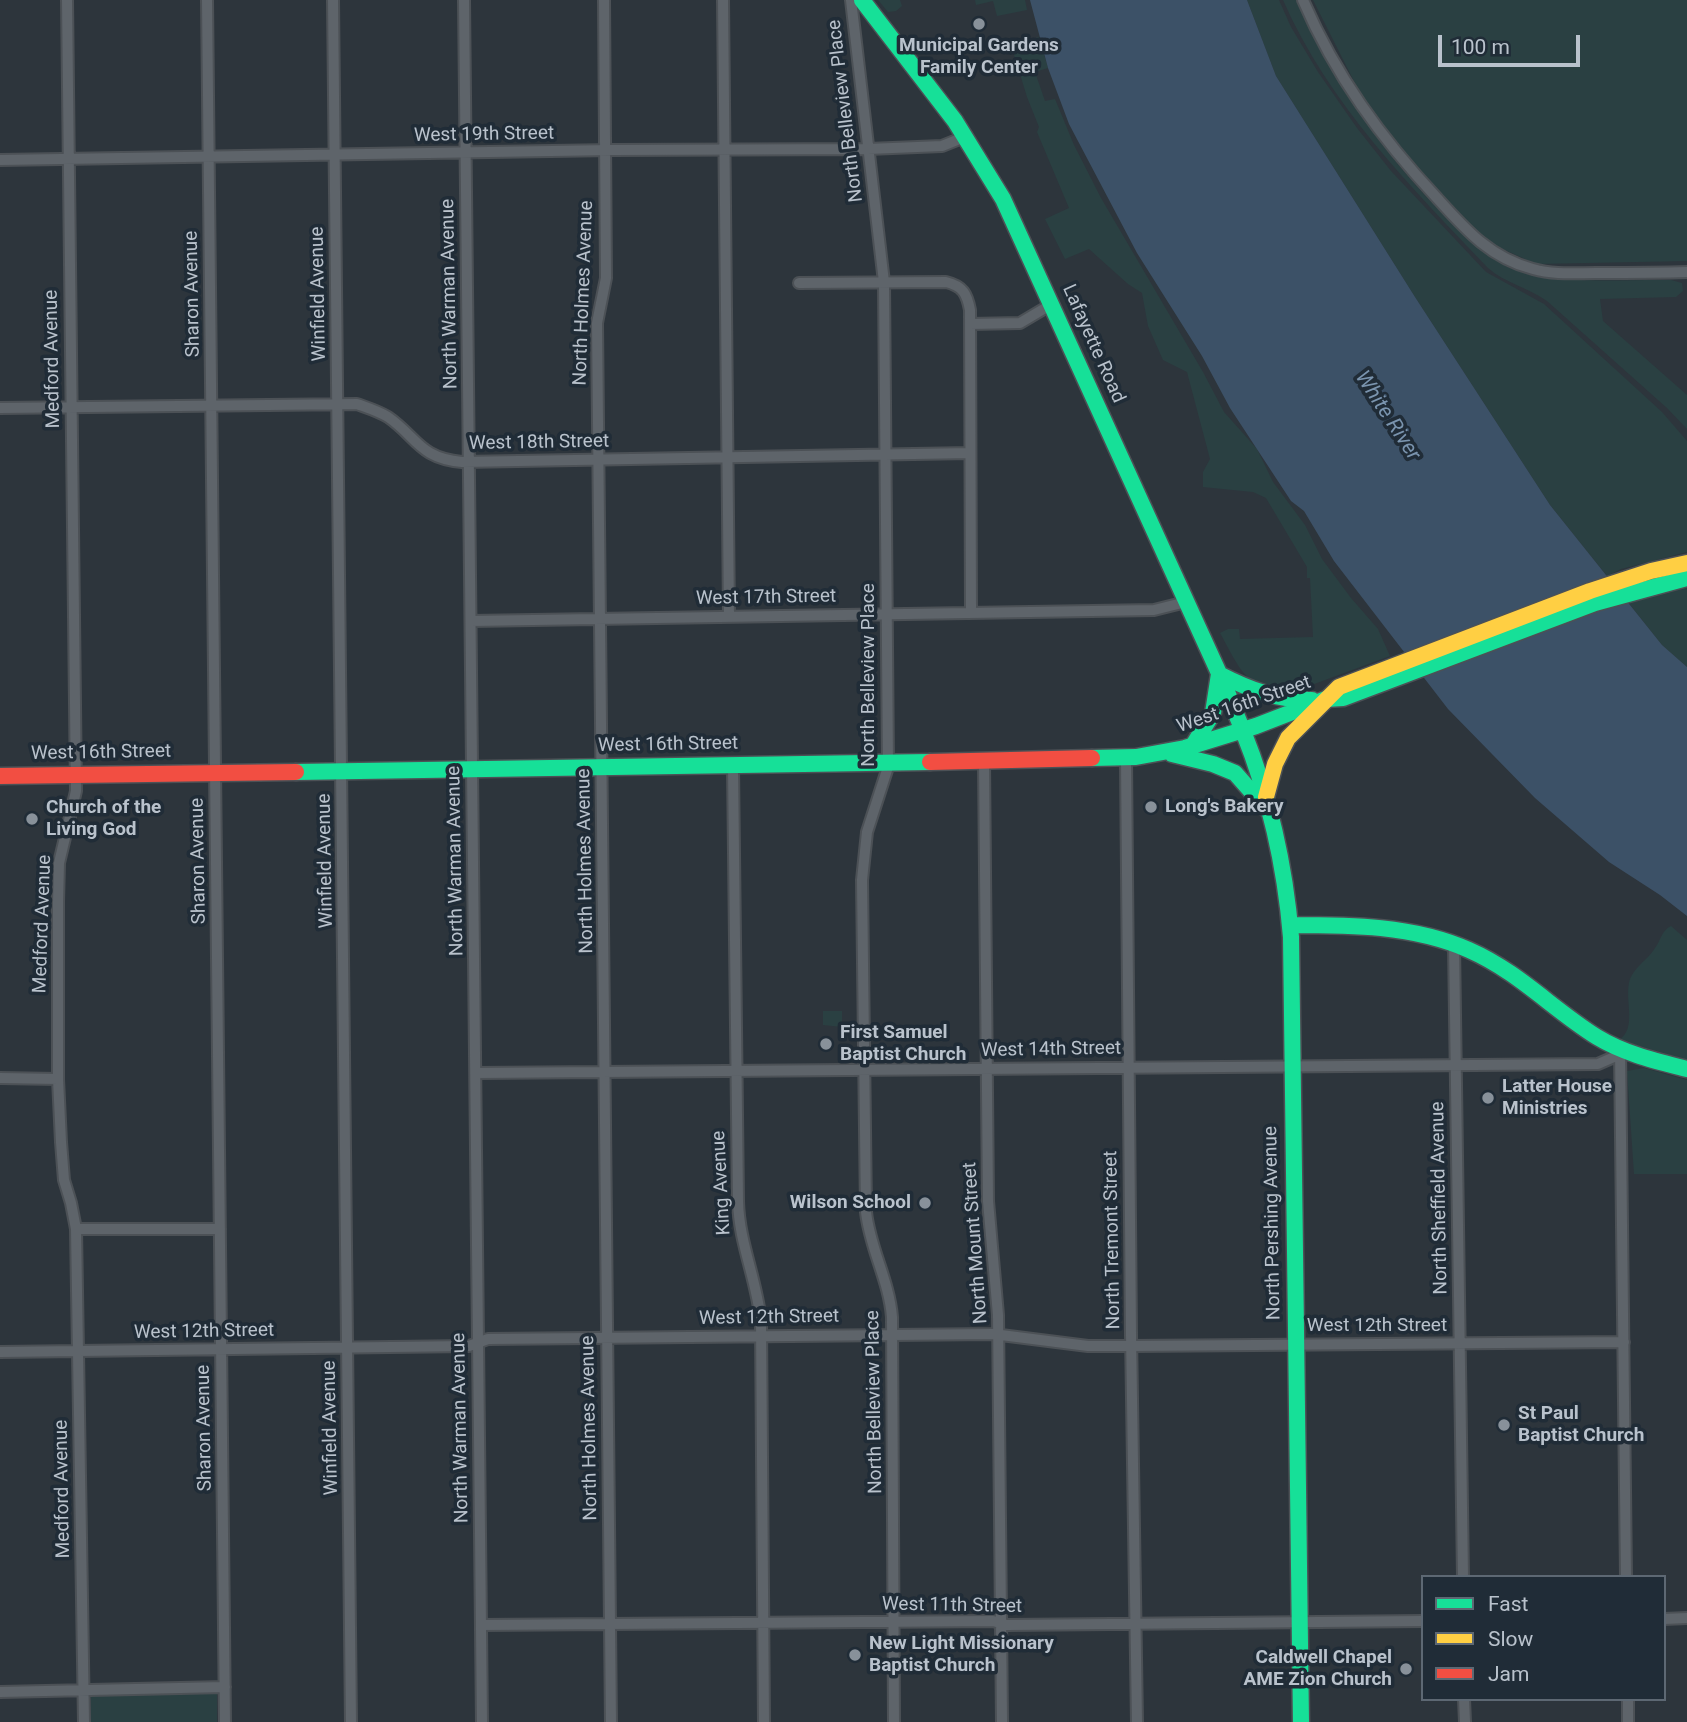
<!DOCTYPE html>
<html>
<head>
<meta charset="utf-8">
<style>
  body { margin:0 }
  #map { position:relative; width:1687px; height:1722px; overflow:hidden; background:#2d353c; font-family:Roboto,sans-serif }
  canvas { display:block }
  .legend { position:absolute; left:1421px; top:1575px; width:245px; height:126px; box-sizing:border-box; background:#202c37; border:2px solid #5d6873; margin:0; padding:9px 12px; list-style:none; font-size:21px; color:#b9c2cc }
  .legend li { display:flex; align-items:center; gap:14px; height:35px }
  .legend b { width:35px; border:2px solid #5d6873 }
  .scale { position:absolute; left:1438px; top:35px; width:142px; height:32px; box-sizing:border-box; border:4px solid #b9c2cc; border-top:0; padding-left:9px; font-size:21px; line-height:24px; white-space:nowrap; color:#b9c2cc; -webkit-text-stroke:5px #202c37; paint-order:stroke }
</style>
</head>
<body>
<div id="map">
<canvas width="1687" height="1722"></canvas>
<ul class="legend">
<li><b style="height:9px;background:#16e098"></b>Fast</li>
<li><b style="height:9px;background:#ffcf43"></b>Slow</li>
<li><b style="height:9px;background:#f24e42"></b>Jam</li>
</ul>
<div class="scale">100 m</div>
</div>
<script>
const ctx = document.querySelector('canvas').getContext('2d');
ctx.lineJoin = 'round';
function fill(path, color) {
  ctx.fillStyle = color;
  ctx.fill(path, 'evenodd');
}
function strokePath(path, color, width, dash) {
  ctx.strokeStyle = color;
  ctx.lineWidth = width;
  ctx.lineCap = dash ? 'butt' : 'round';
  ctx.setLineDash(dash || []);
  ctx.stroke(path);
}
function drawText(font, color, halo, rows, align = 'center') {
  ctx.font = font + ' Roboto,sans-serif';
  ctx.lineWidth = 7;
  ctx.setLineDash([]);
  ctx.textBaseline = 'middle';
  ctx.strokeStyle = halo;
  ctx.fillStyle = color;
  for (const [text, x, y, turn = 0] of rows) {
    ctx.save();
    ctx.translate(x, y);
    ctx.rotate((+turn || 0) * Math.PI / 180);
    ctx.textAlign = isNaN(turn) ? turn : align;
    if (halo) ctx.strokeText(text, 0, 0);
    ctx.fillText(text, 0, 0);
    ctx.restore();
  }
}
const green = new Path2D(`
  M878 0H900L902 6 896 11 888 12Z
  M975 0H1025L1027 10 997 16 993 1 976 5Z
  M1247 0H1279L1291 27 1318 72 1357 128 1391 171 1486 272 1544 304 1662 412 1687 441V552L1621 569 1607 576 1550 505 1415 297 1276 76Z
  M1283 0H1296C1333 81 1383 154 1446 217 1467 238 1489 261 1518 271 1557 285 1627 279 1671 280L1682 283 1683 291 1676 297 1600 299 1603 321 1687 395V429L1667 408 1547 301C1529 288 1505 283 1488 268 1411 187 1329 105 1283 0Z
  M1313 0H1687V261L1536 264 1485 241 1431 185 1369 111Z
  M1039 37 1048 68 1035 72 1045 101 1055 99 1074 145 1101 198 1203 372 1224 412 1257 449 1273 482 1305 525 1322 559 1351 598 1378 629 1390 656 1290 693C1246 691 1239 667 1220 633L1228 629H1239L1240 639 1313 637 1310 578H1307V567L1266 498 1253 492 1203 487V472L1210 459 1187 372 1163 360 1148 326 1142 293 1128 284 1089 249 1065 259 1045 219 1069 208 1037 132 1039 127 1027 97 1011 45Z
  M1687 587V667L1662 645 1627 601Z
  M1671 926 1687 940V1060L1619 1040C1637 1028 1625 1002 1629 983 1632 968 1648 960 1655 948 1661 940 1661 931 1671 926Z
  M823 1011H842V1027L823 1025Z
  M1644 1068 1687 1080V1174H1634L1627 1071Z
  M217 1693V1722H91V1694Z`);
const water = new Path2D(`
  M1030 0H1247L1276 76 1415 297 1550 505 1662 645 1687 667V916L1660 895 1609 862 1535 798 1448 709 1334 561 1304 511 1291 501 1230 408 1202 356 1137 253 1069 124 1048 68Z`);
const street = new Path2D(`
  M67 0 76 791 59 863 58 902V1079L61 1142 64 1180 71 1203 76 1229 84 1722
  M207 0 225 1722
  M333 0 351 1722
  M464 0 482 1722
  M604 0 606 278 597 323 611 1722
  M723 0 729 617
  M851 0 884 282 888 767 867 832 862 880 866 1212C870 1249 889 1280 892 1317L894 1722
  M1303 0C1335 75 1381 138 1437 198 1465 229 1490 258 1533 269 1554 275 1575 273 1596 273 1627 273 1657 273 1687 272
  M0 160 612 150 868 149 942 146 967 136
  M799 283 946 282C963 286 967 294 970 310L971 613
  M970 324 1020 323 1052 304
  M0 408 357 404C368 408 378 411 388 417 417 437 419 458 462 462L970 453
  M471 621 1154 610 1186 602
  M1126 758 1131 1334 1137 1722
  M984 761 988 1201 998 1315 1002 1722
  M733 766 738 1201C739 1243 757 1280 761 1322L764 1722
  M1454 944 1463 1577
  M1620 1049 1626 1577
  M476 1073 1598 1064 1614 1057 1620 1049
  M0 1078 58 1079
  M76 1229H220
  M0 1352 469 1346 488 1339 993 1334 1088 1346H1132L1624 1342
  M1664 1619 1687 1618
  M481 1625 993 1621 1007 1625 1423 1621
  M0 1692 225 1687
  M1464 1699 1465 1722
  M1628 1699V1722`);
const fast = new Path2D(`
  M862 0 955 121 1003 199 1223 682 1243 731
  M1219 674C1250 690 1277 700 1312 700
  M1243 731C1270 798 1285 865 1291 937L1301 1722
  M1192 747 1213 713 1219 674
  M1172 754 1213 764 1235 773 1271 814
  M1092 758 1136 757 1185 748 1256 726 1326 699 1343 698 1595 603 1687 578
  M296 772 930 762
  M1290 925C1350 925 1413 925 1469 950 1519 972 1552 1009 1597 1037 1625 1054 1656 1061 1687 1069`);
const slow = new Path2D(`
  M1266 797 1275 764 1288 738 1339 687 1590 591 1651 571 1687 563`);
const jam = new Path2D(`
  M930 762 1092 758
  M0 776 296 772`);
const markers = [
  [979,24,7,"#88919a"],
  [1151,807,7,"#88919a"],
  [32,819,7,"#88919a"],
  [826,1044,7,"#88919a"],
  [1488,1098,7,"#88919a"],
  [925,1203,7,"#88919a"],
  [1504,1425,7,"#88919a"],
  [855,1655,7,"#88919a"],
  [1406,1669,7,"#88919a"]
];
const poiNames = [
  ["Municipal Gardens",979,46,"center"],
  ["Family Center",979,68,"center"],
  ["Long's Bakery",1165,807],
  ["Church of the",46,808],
  ["Living God",46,830],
  ["First Samuel",840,1033],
  ["Baptist Church",840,1055],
  ["Latter House",1502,1087],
  ["Ministries",1502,1109],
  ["Wilson School",911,1203,"right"],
  ["St Paul",1518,1414],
  ["Baptist Church",1518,1436],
  ["New Light Missionary",869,1644],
  ["Baptist Church",869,1666],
  ["Caldwell Chapel",1392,1658,"right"],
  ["AME Zion Church",1392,1680,"right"]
];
const streetNames = [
  ["North Belleview Place",846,111,-97],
  ["West 19th Street",484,135,-1],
  ["North Holmes Avenue",584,293,-88],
  ["Sharon Avenue",193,294,-91],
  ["Winfield Avenue",319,294,-91],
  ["North Warman Avenue",450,294,-91],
  ["Lafayette Road",1093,344,66],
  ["Medford Avenue",53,359,-91],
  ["West 18th Street",539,443,-1],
  ["West 17th Street",766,598,-1],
  ["North Belleview Place",869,675,-90],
  ["West 16th Street",1244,705,-19],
  ["West 16th Street",668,745,-1],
  ["West 16th Street",101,753,-1],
  ["Sharon Avenue",199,861,-91],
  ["Winfield Avenue",326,861,-91],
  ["North Warman Avenue",456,861,-91],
  ["North Holmes Avenue",586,861,-91],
  ["Medford Avenue",43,924,-88],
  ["West 14th Street",1051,1050,-1],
  ["King Avenue",722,1183,-93],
  ["North Sheffield Avenue",1440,1198,-91],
  ["North Pershing Avenue",1273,1223,-91],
  ["North Tremont Street",1113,1240,-91],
  ["North Mount Street",976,1243,-94],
  ["West 12th Street",769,1318,-1],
  ["West 12th Street",1377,1326],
  ["West 12th Street",204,1332,-1],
  ["North Belleview Place",875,1402,-91],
  ["Sharon Avenue",205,1428,-91],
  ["Winfield Avenue",331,1428,-91],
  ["North Warman Avenue",461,1428,-91],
  ["North Holmes Avenue",590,1428,-91],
  ["Medford Avenue",63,1489,-91],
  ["West 11th Street",952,1606,1]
];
const waterNames = [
  ["White River",1387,416,57]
];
fill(green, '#2a4042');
fill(water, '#3c5167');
strokePath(street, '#4c5156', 14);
strokePath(fast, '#4c5156', 19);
strokePath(slow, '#4c5156', 19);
strokePath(jam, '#4c5156', 19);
strokePath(street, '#5e646a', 10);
strokePath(fast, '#16e098', 16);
strokePath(slow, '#ffcf43', 16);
strokePath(jam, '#f24e42', 16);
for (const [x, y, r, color] of markers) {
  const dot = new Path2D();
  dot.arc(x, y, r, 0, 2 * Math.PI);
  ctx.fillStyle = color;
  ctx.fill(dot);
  strokePath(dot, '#202c37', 2.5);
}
drawText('bold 19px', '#b9c2cc', '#202c37', poiNames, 'left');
drawText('19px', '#b9c2cc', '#202c37', streetNames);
drawText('italic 21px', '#7a94ae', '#202c37', waterNames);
</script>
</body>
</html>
